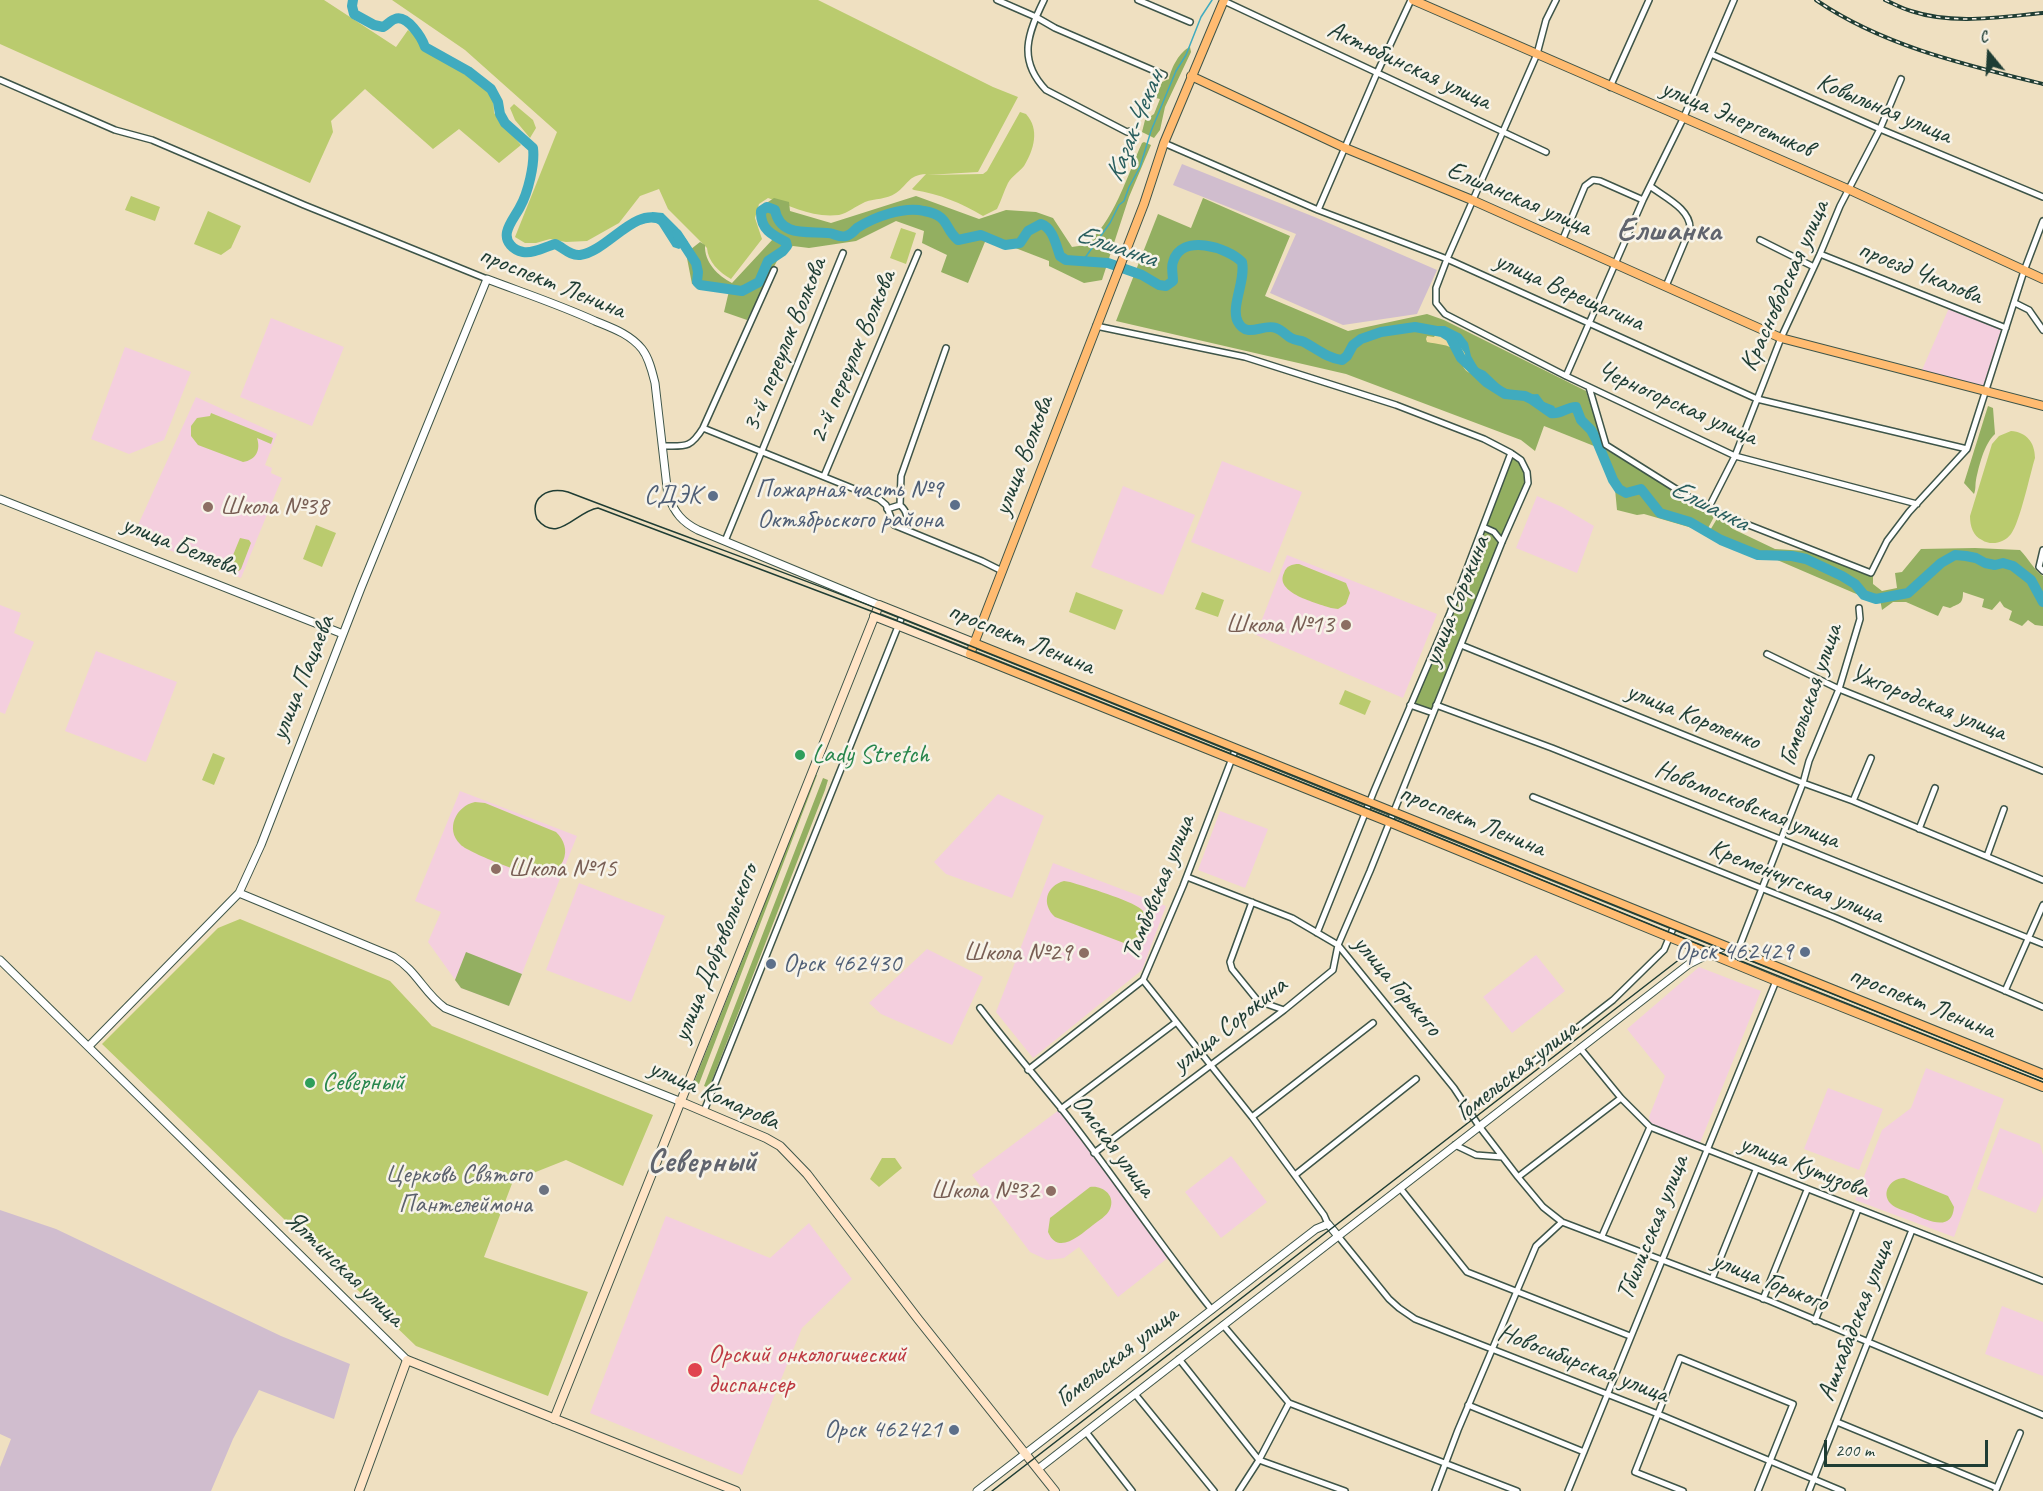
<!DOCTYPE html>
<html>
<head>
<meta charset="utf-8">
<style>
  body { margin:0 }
  #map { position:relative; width:2043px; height:1491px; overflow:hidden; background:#efe0c1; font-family:Caveat,sans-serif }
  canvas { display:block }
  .north { position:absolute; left:1959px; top:24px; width:60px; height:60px; -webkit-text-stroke:4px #f7f3e8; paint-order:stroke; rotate:342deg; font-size:16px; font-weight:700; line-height:24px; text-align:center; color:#1f3d34 }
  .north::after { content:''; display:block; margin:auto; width:21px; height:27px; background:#1f3d34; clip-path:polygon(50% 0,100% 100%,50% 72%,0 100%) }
  .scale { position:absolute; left:1824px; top:1440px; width:164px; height:27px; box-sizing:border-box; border:3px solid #1f3d34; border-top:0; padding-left:8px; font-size:18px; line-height:21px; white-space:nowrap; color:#1f3d34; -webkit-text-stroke:4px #f7f3e8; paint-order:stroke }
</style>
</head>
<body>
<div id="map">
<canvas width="2043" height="1491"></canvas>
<div class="north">С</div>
<div class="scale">200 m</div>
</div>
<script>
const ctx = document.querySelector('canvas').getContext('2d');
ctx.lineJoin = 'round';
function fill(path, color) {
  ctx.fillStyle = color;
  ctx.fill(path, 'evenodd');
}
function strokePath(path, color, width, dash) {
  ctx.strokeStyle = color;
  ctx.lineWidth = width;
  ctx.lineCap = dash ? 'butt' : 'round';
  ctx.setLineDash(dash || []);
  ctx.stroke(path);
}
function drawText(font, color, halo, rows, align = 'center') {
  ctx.font = font + ' Caveat,sans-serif';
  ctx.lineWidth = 5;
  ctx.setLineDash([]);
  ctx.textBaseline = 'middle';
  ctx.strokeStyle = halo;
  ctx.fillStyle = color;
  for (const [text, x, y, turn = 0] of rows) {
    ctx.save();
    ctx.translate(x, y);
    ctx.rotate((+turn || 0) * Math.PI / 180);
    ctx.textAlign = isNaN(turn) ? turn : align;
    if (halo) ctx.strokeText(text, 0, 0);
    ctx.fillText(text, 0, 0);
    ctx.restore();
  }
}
const built = new Path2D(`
  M1949 308 2001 330 1983 387 1922 370Z
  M271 318 344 347 312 426 240 397Z
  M125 347 191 372 164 440 129 454 91 439Z
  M196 397 277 434 265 465 272 468 271 473 282 478 241 578 133 536Z
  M1222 461 1302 492 1270 573 1191 542Z
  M1123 486 1195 515 1163 595 1091 567Z
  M1537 496 1562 507 1594 526 1577 573 1516 548Z
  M1287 555 1437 614 1403 698 1256 635Z
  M0 605 21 613 14 633 34 642 5 714 0 712Z
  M96 651 177 682 146 762 65 731Z
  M460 791 577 836 509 1006 461 988 428 942 441 912 415 901Z
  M998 794 1044 816 1012 898 946 874 934 862Z
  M1220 811 1268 829 1245 888 1198 870Z
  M1053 863 1166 906 1142 970 1033 1058 996 1012Z
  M579 883 665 916 631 1002 546 970Z
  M927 949 983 977 952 1045 881 1014 869 1003Z
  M1536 955 1565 991 1512 1033 1483 997Z
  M1699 967 1761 991 1700 1143 1651 1125 1649 1117 1665 1076 1627 1029Z
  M1926 1068 2004 1099 1954 1237 1855 1200 1882 1130 1911 1108Z
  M1828 1088 1883 1109 1859 1170 1804 1149Z
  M1059 1110 1169 1257 1118 1297 1079 1247 1064 1258 1047 1260 1030 1252 972 1175Z
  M2000 1128 2040 1144 2043 1155V1196L2036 1213 1977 1189Z
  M1231 1156 1267 1202 1221 1238 1185 1192Z
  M666 1216 770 1258 809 1223 852 1279 802 1328 742 1475 590 1413Z
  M2002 1306 2043 1322V1376L1985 1354Z`);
const industrial = new Path2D(`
  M1182 164 1317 218 1437 270 1417 314 1343 325 1270 293 1296 234 1173 185Z
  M0 1210 56 1229 281 1336 350 1364 334 1419 259 1390 233 1439 211 1491H0V1467L11 1439 0 1434Z`);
const green = new Path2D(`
  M0 0H324L396 47 408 30 493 95 494 113 521 145 499 163 459 129 433 149 365 89 331 121 333 132 310 183 0 44Z
  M392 0H818L993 87 1018 97 978 172 927 175 983 174 987 171 1020 112 1026 114C1040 129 1034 150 1024 166 1019 172 1012 176 1008 183 1004 191 1001 201 997 209L983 216C961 203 940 194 914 190L912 189 926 174C908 175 908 185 896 193 886 200 875 198 865 202 856 206 848 213 839 215 811 218 792 206 768 198L759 204 755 218 762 239 731 279C719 272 708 262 707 248L668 209 659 189 640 196 619 223 587 241 566 242 550 239 536 243H525L515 237 557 132 465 50Z
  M514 104 533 120 536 128 530 138 515 120 510 108Z
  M131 196 160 207 155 221 125 210Z
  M208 211 241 226 231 248 221 255 194 244Z
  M901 228 916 233 906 264 890 258Z
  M211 413 273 438 271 444 257 438C261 450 256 460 243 462L198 445 191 436V426L197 418 210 416Z
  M2011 431C2026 432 2035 442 2035 458 2030 474 2020 522 2011 534 2004 543 1991 546 1982 540 1973 536 1970 526 1970 516L1992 444 1999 436Z
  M316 525 336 533 322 567 303 559Z
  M240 538 249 540 251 543 241 569 239 571 231 568 229 565Z
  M1299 564 1346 583 1350 593 1346 604 1338 609 1331 608C1317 603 1274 593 1284 573 1286 566 1292 564 1299 564Z
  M1076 592 1123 610 1115 630 1069 612Z
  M1202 592 1224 600 1218 617 1195 609Z
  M1345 690 1371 701 1365 715 1339 704Z
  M213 753 225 758 214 785 202 780Z
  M475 802 485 803 556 832C564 840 568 850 563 861 559 870 550 876 541 876 531 877 466 852 460 844 445 829 456 806 475 802Z
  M1064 881 1070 882C1086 887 1130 900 1141 909 1148 915 1150 926 1145 934 1140 942 1133 944 1124 943L1055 917C1041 904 1046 886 1064 881Z
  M240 919 390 981 432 1026 653 1115 623 1186 566 1160 513 1181 484 1257 588 1292 548 1396 416 1346 102 1044 218 928Z
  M882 1158H895L902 1168 879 1187 870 1179Z
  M1904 1178 1948 1196 1954 1207C1952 1233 1927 1220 1913 1214 1906 1211 1896 1209 1891 1204 1880 1193 1891 1178 1904 1178Z
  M1090 1187C1102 1185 1116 1195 1110 1209 1107 1216 1098 1221 1093 1225 1080 1235 1058 1256 1048 1232L1050 1218Z`);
const forest = new Path2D(`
  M1190 47 1191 52 1165 107 1160 130 1154 138 1142 132 1145 120 1154 114 1160 99 1156 98 1162 82 1169 79C1171 68 1180 51 1190 47Z
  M1144 142 1151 145 1129 197 1102 280 1084 283 1049 266V261L987 237 968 283 941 272 947 255 922 243 924 231 896 221 856 241 809 248 793 246 780 255 747 320 724 312 729 291 692 284 686 253 700 242 705 245C704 262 718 276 732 283L773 239 759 221 762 206 774 198 789 202 790 211 831 223 916 196 979 219 1006 210 1036 212 1053 218 1072 247C1076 246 1082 246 1085 244 1112 227 1129 171 1142 143Z
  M1203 198 1290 236 1265 296 1348 331 1427 314 1444 320 1586 391 1605 449 1715 515 1706 532 1644 514 1637 515 1617 510 1615 489 1599 448 1544 426 1535 451 1521 440 1346 374 1116 321 1158 214 1191 228Z
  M1988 406 1993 408 1995 434C1984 444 1979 466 1976 480 1975 486 1976 489 1974 494L1964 483Z
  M1511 453 1521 460 1528 483 1433 713 1411 705Z
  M1718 517 1733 529 1775 549 1806 551 1873 576V584L1882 591 1897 588 1895 573 1902 572 1921 549 1975 548 2020 550C2028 558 2035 571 2043 576V626L2035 625 2028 620 2022 626 2009 620 2012 611 2004 607 2000 601 1992 610 1982 607 1984 599 1963 592C1963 604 1960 603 1950 608L1943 606 1938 616 1906 602H1893L1882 610 1880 599 1874 596 1868 599 1761 553 1722 543 1711 537 1713 534 1709 532Z
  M813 774 817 775 699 1084 694 1082 758 921Z
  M823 778 828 780 825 790 709 1088 704 1086Z
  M466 952 522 974 509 1006 461 988 455 980Z`);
const sand = new Path2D(`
  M1437 332 1441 336H1451C1455 341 1461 346 1464 352 1469 362 1462 366 1477 372V374C1460 374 1464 361 1456 351 1449 344 1436 344 1427 342L1426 339 1427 336 1434 337Z`);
const water = new Path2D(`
  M652 212 663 213 678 228 688 242 679 249 673 247 659 225 650 216Z
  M1437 326H1445L1461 334 1468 343 1471 356 1478 368 1485 371 1502 387 1522 395 1538 394 1544 402 1554 406 1557 412C1550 414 1541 409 1537 402L1514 397 1478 379 1477 372 1466 363 1465 353 1451 336H1441L1434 331V328Z`);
const stream = new Path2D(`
  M1082 262 1110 223 1119 205 1124 201 1129 187 1140 167 1151 131 1176 71 1186 55 1201 17 1212 0`);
const river = new Path2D(`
  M353 0 352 6 354 14 374 25 383 27C387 25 391 20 395 19 407 14 422 38 425 47L468 71 491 89 498 102 500 114 505 123 533 148C535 164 528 193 520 207 516 215 509 223 507 232 505 242 513 250 523 252 533 254 545 247 555 244 563 247 570 256 580 255 608 251 635 206 662 220
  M677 234 696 263 698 272 697 282 700 285 742 291 759 282 768 261 783 251 787 246 786 242C772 235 760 229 761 211L767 207 775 210C780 237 807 231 828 233 834 233 839 238 846 236 851 235 854 231 857 228 874 217 904 206 924 211 951 216 943 228 958 240L981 235 1005 245 1020 243 1028 231 1041 224C1053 228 1056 245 1060 256L1066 260 1108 263 1142 275 1159 285 1166 286 1173 281C1173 275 1171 267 1173 262 1181 233 1227 247 1242 262 1246 281 1230 307 1238 322 1247 339 1263 323 1276 328 1282 330 1286 335 1291 338 1296 341 1300 340 1304 342 1317 349 1327 358 1342 360L1347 356 1353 345 1361 339 1381 332 1415 327 1442 332 1450 337 1461 358 1486 382 1505 394 1525 396 1531 399 1551 413C1560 415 1566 407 1576 407L1581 420 1591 430 1596 439 1613 480 1619 489 1626 493 1641 489 1660 513 1690 522 1721 540 1758 555 1792 556 1806 559 1842 576 1855 584 1864 595 1876 599 1908 593 1941 563 1955 555 1966 556 1976 558 1985 563 1995 565 2003 563 2013 566 2031 580 2043 602`);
const minor = new Path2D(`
  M997 0 1036 17 1055 28 1164 75
  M1044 0C1028 33 1017 60 1046 90L1127 132 1135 130
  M1138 0 1190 22
  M1556 0 1546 20 1537 54 1447 259 1436 288V303L1445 314 1566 376 1735 456 1917 504
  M1224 1 1546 152
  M1711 54 1880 129 2043 197
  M0 80 115 130 152 140 304 205 487 279
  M1610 87 1649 0
  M1164 143 1318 210 1447 259 1757 399 1967 449
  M1650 186C1664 197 1691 209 1690 229L1666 286
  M1318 210 1377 73 1411 0
  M1760 240 1814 267
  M1562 241 1585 186 1593 180 1600 181 1643 200
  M1820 254 2006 328
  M2015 303 2029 310 2043 330
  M1566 376 1643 200 1683 119 1734 0
  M1589 387 1606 445 1708 509 1871 573 1887 541 1909 512 1967 449 2024 271 2043 221
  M703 428 879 499 886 505 894 525 982 561 1002 571
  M662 446C685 446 690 449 703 428L774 270
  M824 476 918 253
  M900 505 901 476 946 348
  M887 509 900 505C909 513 907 518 904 529
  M1708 509 1735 456 1781 338 1820 254 1840 206 1880 129 1901 79
  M1483 527 1494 532 1502 542
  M725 541 843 253
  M2043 550 2039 567 2043 571
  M1461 645 1803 783 1853 801 2043 880
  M1767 654 1839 689 2043 771
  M1410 705 1433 713
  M1436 705 1552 748 2043 944
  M1533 797 1836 918 2043 1007
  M1853 801 1871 758
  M1919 829 1935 788
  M1987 856 2004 809
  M1187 877 1292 918 1338 945 1454 1088 1479 1126 1518 1177 1543 1207 1562 1222 1770 1301 2043 1415
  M1252 902 1230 962 1232 969 1258 1001 1284 1010
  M1317 933 1374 791 1450 613 1511 453
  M1733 963 1803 783 1809 761 1839 689 1860 619 1859 608
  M1143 980 1252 1117 1324 1215 1328 1224
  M2005 991 2043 905
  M980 1008C1006 1042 1034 1075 1061 1108 1113 1174 1159 1244 1212 1310
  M1580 1048 1621 1098 1650 1127 2043 1281
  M1028 1070 1143 980 1183 886 1236 748
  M1061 1109 1175 1023
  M704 1111 903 614
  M1470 1114 1479 1104 1613 1000 1664 950 1674 926
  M1252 1117 1373 1023
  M1455 1145 1476 1155 1502 1157
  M1094 1153 1284 1010 1333 970 1338 945 1370 871 1502 542 1528 483 1527 472 1521 460 1511 453 1484 439 1396 405 1245 357 1096 326
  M1295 1175 1416 1079
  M1518 1177 1621 1098
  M1400 1188 1467 1272 1630 1336
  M1338 1236 1389 1299 1399 1308 1415 1319 1658 1414 1842 1491
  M1602 1236 1650 1127
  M1712 1279 1756 1170
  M1763 1299 1807 1190
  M1815 1321 1858 1209
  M1223 1325 1289 1403 1517 1491
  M1179 1359 1259 1460 1345 1491
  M1135 1394 1214 1491
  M1468 1405 1584 1452
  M1837 1422 1997 1488
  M1086 1432 1132 1491
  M1996 1490 2020 1433
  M1239 1491 1259 1460 1289 1403
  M1435 1491 1458 1430 1536 1246 1562 1222
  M1568 1491 1776 981
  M1683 1491 1635 1472 1680 1358 1793 1404 1758 1491
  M1809 1491 1912 1230`);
const tertiary = new Path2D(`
  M0 499 343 634
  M239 893 394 957C417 971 424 993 445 1008L679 1101
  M0 960 407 1360
  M89 1046 239 893 261 845 361 588 487 279C524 293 560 305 595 321 612 328 630 334 642 349 649 358 652 371 655 383L668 496C675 513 682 522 698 530L879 605
  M1038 1469 1689 964 1725 946
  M977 1491 1316 1229 1328 1224 1338 1236`);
const secondary = new Path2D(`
  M874 616 970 654
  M679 1101 766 1138 780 1146 807 1174 918 1319 1055 1491
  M554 1419 879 605 974 643
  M359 1491 407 1360 736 1491`);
const primary = new Path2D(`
  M1224 0 1164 143 1144 204 970 654 1389 822 1776 981 2043 1087
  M1413 0 1850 190 2043 279
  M1191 76 1345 148 1472 200 1781 338 2043 406
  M974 643 2043 1074`);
const tram = new Path2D(`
  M2043 1079C1656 923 1269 764 881 610 777 569 672 532 568 492 548 487 529 497 537 519 558 545 576 511 598 508L900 622 1391 818 1671 933 2043 1082
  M992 1491 1676 962 1688 954 1711 947`);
const rail = new Path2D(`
  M1816 0C1883 46 1966 65 2043 84
  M1885 0C1894 4 1903 9 1911 11 1953 25 2000 17 2043 13`);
const markers = [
  [713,496,6,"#5c6f8a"],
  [955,505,6,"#5c6f8a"],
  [208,507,6,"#8d6e63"],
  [1346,625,6,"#8d6e63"],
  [800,755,6,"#2e9e5b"],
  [496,869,6,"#8d6e63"],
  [1805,952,6,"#5c6f8a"],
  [1084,953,6,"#8d6e63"],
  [771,964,6,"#5c6f8a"],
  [310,1083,6,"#2e9e5b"],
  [544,1190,6,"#6b7280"],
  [1051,1191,6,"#8d6e63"],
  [695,1370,8,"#e0444e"],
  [954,1430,6,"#5c6f8a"]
];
const streetNames = [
  ["Актюбинская улица",1409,66,25],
  ["Ковыльная улица",1884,109,23],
  ["улица Энергетиков",1737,119,23],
  ["Елшанская улица",1519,199,23],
  ["проезд Чкалова",1920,273,22],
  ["проспект Ленина",552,283,22],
  ["Красноводская улица",1785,286,-66],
  ["улица Верещагина",1569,292,24],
  ["3-й переулок Волкова",785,345,-68],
  ["2-й переулок Волкова",853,357,-67],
  ["Черногорская улица",1677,404,24],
  ["улица Волкова",1024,456,-69],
  ["улица Беляева",180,546,22],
  ["улица Сорокина",1457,601,-68],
  ["проспект Ленина",1021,639,22],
  ["улица Пацаева",303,678,-68],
  ["Гомельская улица",1811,695,-71],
  ["Ужгородская улица",1928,703,22],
  ["улица Короленко",1693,717,22],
  ["Новомосковская улица",1747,805,22],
  ["проспект Ленина",1472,821,22],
  ["Кременчугская улица",1796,882,22],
  ["Тамбовская улица",1159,888,-68],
  ["улица Добровольского",716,953,-68],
  ["улица Горького",1397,986,50],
  ["проспект Ленина",1922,1003,22],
  ["улица Сорокина",1230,1025,-38],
  ["Гомельская улица",1517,1071,-38],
  ["улица Комарова",714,1095,24],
  ["Омская улица",1113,1146,53],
  ["улица Кутузова",1804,1167,21],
  ["Тбилисская улица",1653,1228,-68],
  ["Ялтинская улица",344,1269,44],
  ["улица Горького",1770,1282,22],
  ["Ашхабадская улица",1856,1320,-69],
  ["Гомельская улица",1117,1357,-38],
  ["Новосибирская улица",1583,1364,21]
];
const serviceNames = [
  ["Пожарная часть №9",943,490],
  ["Октябрьского района",943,520],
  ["СДЭК",701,496],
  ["Орск 462429",1793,952],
  ["Орск 462430",783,964,"left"],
  ["Орск 462421",942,1430]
];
const educationNames = [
  ["Школа №38",220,507,"left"],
  ["Школа №13",1334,625],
  ["Школа №15",508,869,"left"],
  ["Школа №29",1072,953],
  ["Школа №32",1039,1191]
];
const leisureNames = [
  ["Lady Stretch",812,755],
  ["Северный",322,1083]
];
const worshipNames = [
  ["Церковь Святого",532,1175],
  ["Пантелеймона",532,1205]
];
const healthNames = [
  ["Орский онкологический",708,1355],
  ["диспансер",708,1385]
];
const waterNames = [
  ["Казак-Чекан",1135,127,-68],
  ["Елшанка",1116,247,19],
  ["Елшанка",1709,506,27]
];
const districtNames = [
  ["Елшанка",1669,232],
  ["Северный",702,1163]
];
fill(built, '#f4cfde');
fill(industrial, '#d0bdce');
fill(green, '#bacb6e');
fill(forest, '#93af61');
fill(sand, '#eeda9e');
fill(water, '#40abbf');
strokePath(stream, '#40abbf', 1.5);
strokePath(river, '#40abbf', 10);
strokePath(minor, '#3e5549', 8);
strokePath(tertiary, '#3e5549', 9);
strokePath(secondary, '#3e5549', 10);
strokePath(primary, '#3e5549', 10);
strokePath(minor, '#fff', 5);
strokePath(tertiary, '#fff', 7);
strokePath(secondary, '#ffe4c6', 8);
strokePath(primary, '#ffbb71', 8);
strokePath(tram, '#1f3d34', 1.5);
strokePath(rail, '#1f3d34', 4);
strokePath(rail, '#f7f3e8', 1.5, [4.5]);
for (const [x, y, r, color] of markers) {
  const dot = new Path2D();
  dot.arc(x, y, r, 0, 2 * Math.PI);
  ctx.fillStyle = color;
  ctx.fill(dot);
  strokePath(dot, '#f7f3e8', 2);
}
drawText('26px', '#1f3d34', '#f7f3e8', streetNames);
drawText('26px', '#4e5e75', '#f7f3e8', serviceNames, 'right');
drawText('26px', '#785e54', '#f7f3e8', educationNames, 'right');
drawText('26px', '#27864d', '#f7f3e8', leisureNames, 'left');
drawText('26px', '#5b616d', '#f7f3e8', worshipNames, 'right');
drawText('26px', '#be3a42', '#f7f3e8', healthNames, 'left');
drawText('italic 27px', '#295e5e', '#f7f3e8', waterNames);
drawText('bold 32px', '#60646e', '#f7f3e8', districtNames);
</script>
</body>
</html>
